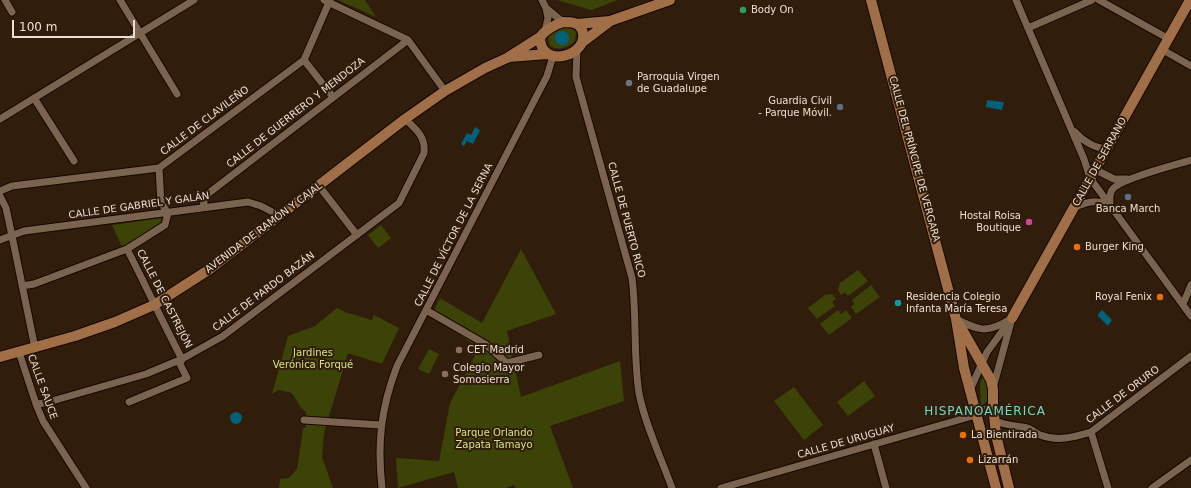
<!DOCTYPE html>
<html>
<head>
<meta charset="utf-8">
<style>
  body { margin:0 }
  #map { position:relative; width:1191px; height:488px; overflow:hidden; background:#301d0b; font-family:"DejaVu Sans",sans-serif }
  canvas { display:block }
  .scale { position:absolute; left:12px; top:20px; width:123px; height:18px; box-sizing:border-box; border:2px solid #ecded3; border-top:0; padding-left:5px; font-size:12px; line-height:14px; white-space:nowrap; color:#ecded3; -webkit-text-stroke:3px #301d0b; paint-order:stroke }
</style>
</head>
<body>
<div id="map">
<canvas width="1191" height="488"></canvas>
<div class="scale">100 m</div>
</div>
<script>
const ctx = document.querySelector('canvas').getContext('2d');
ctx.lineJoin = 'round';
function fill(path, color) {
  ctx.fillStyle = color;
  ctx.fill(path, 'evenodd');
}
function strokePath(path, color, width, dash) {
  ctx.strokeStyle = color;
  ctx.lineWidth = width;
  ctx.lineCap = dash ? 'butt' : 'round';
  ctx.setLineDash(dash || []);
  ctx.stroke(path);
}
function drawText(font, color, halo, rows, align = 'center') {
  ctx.font = font + ' "DejaVu Sans",sans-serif';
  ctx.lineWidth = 4;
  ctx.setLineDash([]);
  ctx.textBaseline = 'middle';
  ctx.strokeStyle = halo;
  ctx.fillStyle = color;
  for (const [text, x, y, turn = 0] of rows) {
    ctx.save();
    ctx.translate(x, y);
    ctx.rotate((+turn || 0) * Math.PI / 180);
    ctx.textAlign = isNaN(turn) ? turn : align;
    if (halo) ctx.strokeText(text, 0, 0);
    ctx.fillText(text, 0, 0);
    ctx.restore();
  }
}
const green = new Path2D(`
  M338 0H365L376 17Z
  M557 0H618L591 10Z
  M563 27 573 29 576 32 575 41C567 48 559 51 550 46L548 38 553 31Z
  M161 218 162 223 122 247 112 225Z
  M381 225 391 238 378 248 368 235Z
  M521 249 556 314 507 331 521 397 620 361 624 401 550 426 573 488H516L514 485 506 488H458L454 472 398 488 396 458 439 461 450 403 479 348 431 316 440 298 482 323Z
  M858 270 868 281 848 296 845 292 841 295 838 290 840 283Z
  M871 285 880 297 856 314 851 307 854 304 852 300Z
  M832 294 836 299 832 302 835 306 817 319 808 308 825 295Z
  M337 308 345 312 372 320 374 315 399 328 382 364 348 353 324 433 322 457 333 488H279L280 479 289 478 297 469 303 429 306 427V412L301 408 292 393 279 390 272 394 288 336 315 326Z
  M838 310 841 314 846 310 852 318 829 335 820 324Z
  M429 349 439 354 429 374 418 369Z
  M983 375C988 386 993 399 981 407L980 385Z
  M864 381 875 396 848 416 837 402Z
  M794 387 823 425 804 440 774 401Z`);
const water = new Path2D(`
  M555 38a7 7 0 1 1 14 0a7 7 0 1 1-14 0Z
  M987 100 1004 102 1002 110 986 107Z
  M475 127 480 130 473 144 467 141 464 146 461 144 467 133 471 135Z
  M1102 310 1112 320 1108 326 1098 316V314Z
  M230 418a6 6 0 1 1 12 0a6 6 0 1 1-12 0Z`);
const street = new Path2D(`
  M5 0 12 12
  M120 0 177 94
  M324 0 408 40 445 91
  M542 0 546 8 563 22
  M1016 0 1084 159 1090 178 1191 316
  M1099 0 1169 39
  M1028 28 1092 0
  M545 31 548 18 546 8
  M577 49 576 77 632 278C637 316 633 355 639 393 644 422 662 460 672 488
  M1163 50 1191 66
  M304 60 333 97
  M34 98 74 161
  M0 119 194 0
  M1075 132C1082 140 1096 150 1108 148
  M159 168 161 203 168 213
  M1096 170 1114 179H1127
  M319 186 357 235
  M0 191 12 186 159 168 304 60 330 0
  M0 196 6 208 12 236 35 348
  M1110 205C1110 200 1109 194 1112 190 1118 179 1176 165 1191 160
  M203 207 205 196 408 40
  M1075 207C1090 201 1094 200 1110 205
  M0 240 24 231 248 202 261 206 280 216
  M127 249C146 286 163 323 182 359L180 364 187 378 129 402
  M22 286 34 284 127 249 165 225 168 213
  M1183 304 1191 285
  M426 310 485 344 507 363 539 355
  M956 319C978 330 986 334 1009 320
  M19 352 36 404 43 421 86 488
  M993 388 1011 322
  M970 390 987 352 1012 318
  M36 404 45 403 146 374 182 359 223 336 399 203 424 153C426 137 416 129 405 119
  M304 420 380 425
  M994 420C1005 426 1015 425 1027 428 1032 429 1036 434 1040 435 1058 442 1074 437 1091 432L1191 356
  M1091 432 1108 488
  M874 444 886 488
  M382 488C377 443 381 408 397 366L547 76 553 56
  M721 488 976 415 993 405
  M1152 488 1191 460`);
const secondary = new Path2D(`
  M871 0 956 319 964 368 996 488
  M563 22C571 22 579 22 582 30 592 55 540 71 540 37 546 29 554 25 563 22Z
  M577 24 610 21 670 0
  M584 41 609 22
  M509 57 547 54
  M1012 318 1190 0
  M959 324 991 380 993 389V405L996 435 1009 488
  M0 357 75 336 115 322 154 305 210 269 405 119 445 91 485 68 507 58 540 37`);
const markers = [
  [743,10,4,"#2e9e5b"],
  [629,83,4,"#6b7280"],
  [840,107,4,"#5c6f8a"],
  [1128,197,4,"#5c6f8a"],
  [1029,222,4,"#d1479c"],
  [1077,247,4,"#e8710a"],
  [1160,297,4,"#e8710a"],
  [898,303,4,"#0f9aa8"],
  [459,350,4,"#8d6e63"],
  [445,374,4,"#8d6e63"],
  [963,435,4,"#e8710a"],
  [970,460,4,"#e8710a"]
];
const poiNames = [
  ["Body On",751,10],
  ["Parroquia Virgen",637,77],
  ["de Guadalupe",637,89],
  ["Guardia Civil",832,101,"right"],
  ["- Parque Móvil.",832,113,"right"],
  ["Banca March",1128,209,"center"],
  ["Hostal Roisa",1021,216,"right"],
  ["Boutique",1021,228,"right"],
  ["Burger King",1085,247],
  ["Residencia Colegio",906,297],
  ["Infanta María Teresa",906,309],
  ["Royal Fenix",1152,297,"right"],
  ["CET Madrid",467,350],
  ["Colegio Mayor",453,368],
  ["Somosierra",453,380],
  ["La Bientirada",971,435],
  ["Lizarrán",978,460]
];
const streetNames = [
  ["CALLE DE GUERRERO Y MENDOZA",296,113,-38],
  ["CALLE DE CLAVILEÑO",205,121,-37],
  ["CALLE DEL PRÍNCIPE DE VERGARA",914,159,75],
  ["CALLE DE SERRANO",1100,162,-61],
  ["CALLE DE GABRIEL Y GALÁN",139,206,-8],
  ["CALLE DE PUERTO RICO",626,220,75],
  ["AVENIDA DE RAMÓN Y CAJAL",264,228,-37],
  ["CALLE DE VÍCTOR DE LA SERNA",454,235,-63],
  ["CALLE DE PARDO BAZÁN",264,292,-37],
  ["CALLE DE CASTREJÓN",164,299,63],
  ["CALLE SAUCE",42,387,70],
  ["CALLE DE ORURO",1123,395,-37],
  ["CALLE DE URUGUAY",846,442,-16]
];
const parkNames = [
  ["Jardines",313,353],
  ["Verónica Forqué",313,365],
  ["Parque Orlando",494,433],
  ["Zapata Tamayo",494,445]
];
const quarterNames = [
  ["HISPANOAMÉRICA",985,412]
];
fill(green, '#3c4306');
fill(water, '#006178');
strokePath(street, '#170600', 9);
strokePath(secondary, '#170600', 12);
strokePath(street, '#7a634f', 7);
strokePath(secondary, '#a06e47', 10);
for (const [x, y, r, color] of markers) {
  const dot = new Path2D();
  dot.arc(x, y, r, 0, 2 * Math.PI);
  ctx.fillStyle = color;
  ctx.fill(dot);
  strokePath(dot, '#301d0b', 1.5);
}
drawText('10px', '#ecded3', '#301d0b', poiNames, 'left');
drawText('10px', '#ecded3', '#301d0b', streetNames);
drawText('10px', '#d5e679', '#301d0b', parkNames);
ctx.letterSpacing = '1px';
drawText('12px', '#71d8c7', '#301d0b', quarterNames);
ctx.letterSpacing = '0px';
</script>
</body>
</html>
